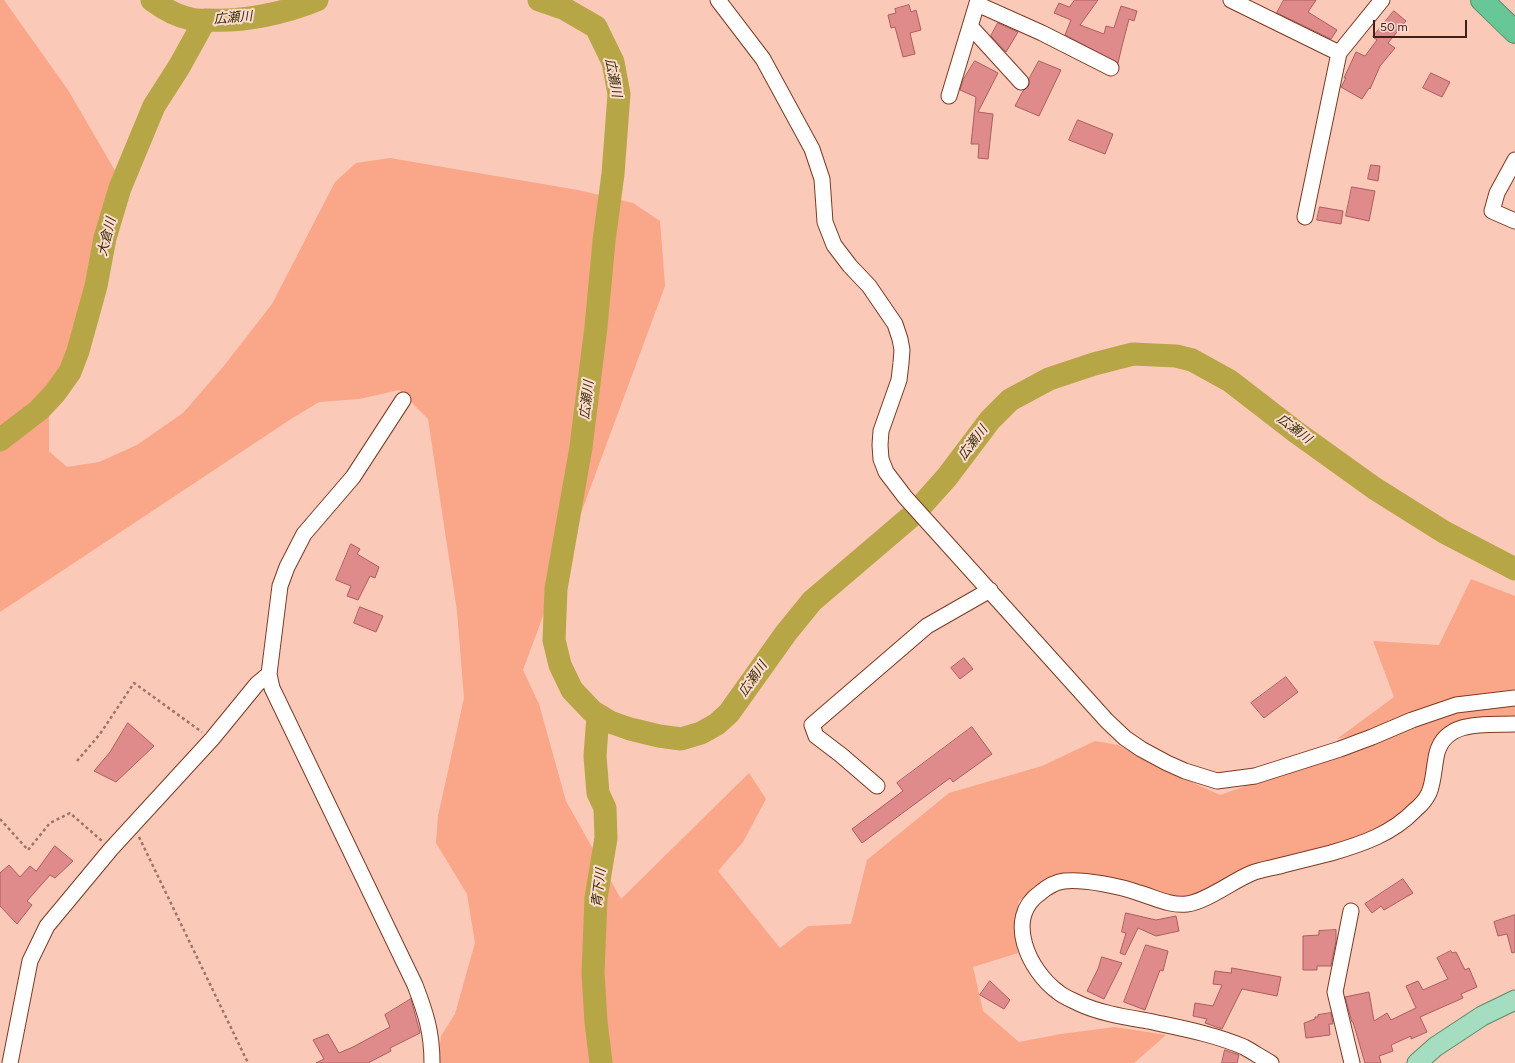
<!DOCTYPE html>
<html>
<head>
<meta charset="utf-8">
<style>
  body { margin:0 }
  #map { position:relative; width:1515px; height:1063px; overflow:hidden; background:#fbc9b8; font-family:Figtree,sans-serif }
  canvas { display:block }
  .scale { position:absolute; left:1373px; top:20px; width:94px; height:18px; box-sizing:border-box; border:2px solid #412117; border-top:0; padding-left:5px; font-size:12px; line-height:14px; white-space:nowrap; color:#412117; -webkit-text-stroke:3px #fddacf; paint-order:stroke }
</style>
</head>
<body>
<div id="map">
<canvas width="1515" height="1063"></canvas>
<div class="scale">50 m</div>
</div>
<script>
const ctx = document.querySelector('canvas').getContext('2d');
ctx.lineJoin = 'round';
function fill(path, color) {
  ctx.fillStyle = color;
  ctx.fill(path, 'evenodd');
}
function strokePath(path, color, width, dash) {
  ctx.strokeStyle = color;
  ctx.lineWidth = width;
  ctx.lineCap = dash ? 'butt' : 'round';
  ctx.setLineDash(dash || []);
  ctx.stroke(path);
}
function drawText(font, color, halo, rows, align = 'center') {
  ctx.font = font + ' Figtree,"Noto Sans JP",sans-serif';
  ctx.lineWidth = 4;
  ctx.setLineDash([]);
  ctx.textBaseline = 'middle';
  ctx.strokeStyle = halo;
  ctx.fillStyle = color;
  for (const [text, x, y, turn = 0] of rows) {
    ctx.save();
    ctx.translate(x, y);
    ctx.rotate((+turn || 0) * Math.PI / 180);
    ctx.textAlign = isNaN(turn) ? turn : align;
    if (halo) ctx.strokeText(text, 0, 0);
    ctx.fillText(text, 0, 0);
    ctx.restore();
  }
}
const green = new Path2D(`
  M0 0H4L68 90 124 186 123 212 110 267 49 414V451L67 467 99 462 137 445 183 413 223 367 272 304 335 182 356 163 390 158 578 190 633 203 660 221 665 286 523 670 539 704 566 801 621 899 749 773 766 799 743 842 718 871 780 948 808 926 851 924 867 860 949 793 1042 766 1095 741 1118 745 1161 768 1220 795 1455 712 1515 703V716L1483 720 1434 749C1430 761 1426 785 1419 795 1394 831 1326 850 1286 864 1254 875 1223 886 1191 897L1166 895 1098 875 1066 872 1044 881 1019 901 1014 922 1018 953 973 967 983 1011 1019 1042 1061 1034 1115 1027 1166 1035 1134 1063H438L441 1036 455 1014 475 943 467 894 436 843 438 816 464 698 457 611 428 419 399 390 359 399 319 402 291 419 0 612Z
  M1471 579 1515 596V689L1459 698 1416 711 1359 734 1337 739 1394 697 1373 641 1439 645Z`);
const river = new Path2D(`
  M152 0C164 9 176 16 191 19 196 21 203 20 209 20 243 22 286 13 317 0
  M539 0 565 9 596 27 613 62 619 94 613 174 604 241 596 327 581 447 556 589 554 640 560 665 572 690 592 711 610 722 630 729 659 736 681 739 701 733 717 724 729 713 786 633 812 601 914 514 947 477 990 420 1010 400 1049 379 1094 364 1133 354 1176 356 1192 360 1230 381 1296 432 1374 488 1444 532 1515 569
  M0 440 39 410 55 393 70 372 78 351 96 286 105 238 120 188 154 106 179 67 205 20
  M598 715 595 756 598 793 605 808 606 838 596 898 593 973 596 1022 601 1063`);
const building = new Path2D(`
  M1075 0H1098L1080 25 1104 34 1106 26 1114 28 1121 6 1137 11 1134 21 1129 19 1122 46 1118 63 1065 35 1071 20 1054 13 1059 3 1069 7Z
  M1284 0H1316L1308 12 1337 30 1331 39 1277 13Z
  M909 5 911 12 916 10 921 30 910 33 915 54 903 57 895 27 891 28 888 15 896 13 895 9Z
  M1394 11 1406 21 1388 43 1395 48 1380 66 1370 89 1369 88 1362 99 1341 87 1346 78H1344L1356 52 1365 56 1377 40 1373 37Z
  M998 23 1018 32 1006 52 991 36Z
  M975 61 998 73 978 112 993 114 988 159 978 158 979 144H971L976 97 960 90 963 80Z
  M1039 61 1061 70 1039 116 1015 106 1023 91 1029 85V79Z
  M1431 73 1450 82 1442 97 1423 88Z
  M1078 120 1113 134 1105 154 1069 140Z
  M1371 165 1380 166 1378 181 1368 179Z
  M1352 187 1375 191 1369 221 1346 216Z
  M1320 207 1343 211 1341 224 1317 220Z
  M351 544 360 549 357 554 379 567 375 578 370 576 358 600 347 596 351 586 336 580Z
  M360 607 383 616 376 632 354 623Z
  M964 658 973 669 960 679 951 668Z
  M1286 677 1298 692 1264 718 1251 703Z
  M128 723 154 746 116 782 94 771 110 752Z
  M972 727 992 754 953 782 950 778 862 843 852 829 903 791 897 783Z
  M55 846 73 861 55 878 50 875 27 901 32 905 17 924 0 906V873L9 865 20 877 30 866 36 871Z
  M1403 879 1413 893 1384 910 1381 906 1372 913 1365 904Z
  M1126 913 1156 920 1176 916 1179 931 1156 936 1138 928 1125 955 1120 953 1126 933 1122 932Z
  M1515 915V952L1512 953 1507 934 1498 936 1494 922Z
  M1336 930V941L1331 966H1317V970H1303V936L1319 935V931Z
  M1146 945 1168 951 1163 971 1160 970 1145 1010 1124 1002Z
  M1451 951 1452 953 1456 952 1465 970 1469 968 1477 987 1461 994 1463 998 1420 1017 1427 1032 1411 1039V1036L1391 1045 1393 1051 1379 1056 1381 1063H1365L1353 1022H1352L1345 997 1369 992 1374 1021 1387 1013 1391 1020 1416 1008 1406 986 1418 981 1423 990 1448 979 1437 958Z
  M1102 957 1122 963 1104 999 1087 991 1098 969Z
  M1232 968 1281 977 1277 996 1242 989 1222 1029 1205 1023 1207 1019 1193 1016 1195 1003 1213 1006 1222 985 1213 984 1215 971 1231 973Z
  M990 981 1010 1000 1004 1009 980 995Z
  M411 999 420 1033 390 1048 391 1051 368 1063H316L324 1059 313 1040 328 1034 339 1053 353 1047 390 1027 385 1015Z
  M1331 1013 1333 1024H1329L1330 1035 1306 1038 1304 1023 1315 1019V1017H1318V1015Z
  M1225 1050 1239 1055 1237 1063H1222Z`);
const path = new Path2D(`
  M77 761 100 734 134 683 202 732
  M0 819 28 850 50 823 70 813 102 841
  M139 837 248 1063`);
const minor = new Path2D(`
  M718 0 763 59 812 149 822 179 825 222 834 245 850 266 869 286 895 324 900 339 902 350 901 363 899 380 881 431 880 445 881 459 886 472 905 497 1107 721 1125 738 1141 749 1167 763 1185 771 1217 781 1255 776 1340 749 1372 737 1412 720 1456 705 1515 698
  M1231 0 1339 53
  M977 4 1042 33 1111 68
  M970 26 1021 82
  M949 96 978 0
  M1515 160 1497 193 1492 211 1515 221
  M1305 217 1339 53 1382 0
  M403 400 353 477 304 534 287 567 280 586 269 674 272 688 415 985C426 1014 432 1032 432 1063
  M877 786 841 755 816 736 812 725 927 626 990 590
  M1351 911 1335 992 1352 1063
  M10 1063 30 961 47 926 111 849 212 739 257 684 269 674
  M1271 1063C1262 1058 1253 1052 1244 1047 1214 1034 1180 1028 1148 1021 1125 1017 1099 1013 1078 1003 1072 1000 1064 997 1058 992 1029 971 1004 918 1040 893 1047 887 1055 882 1064 881 1084 879 1120 886 1139 893 1156 898 1170 906 1187 904 1206 902 1234 880 1252 873 1262 869 1273 868 1283 865 1299 861 1315 857 1331 853 1362 844 1392 834 1415 810 1420 806 1426 799 1429 793 1434 781 1434 765 1437 753 1446 719 1488 725 1515 724`);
const major = new Path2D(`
  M1417 1063 1435 1047 1482 1016 1515 1000`);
const highway = new Path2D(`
  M1482 0 1515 32`);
const waterNames = [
  ["広瀬川",233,18,-5],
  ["広瀬川",613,78,79],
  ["大倉川",107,237,-76],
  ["広瀬川",587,400,-83],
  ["広瀬川",1294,429,37],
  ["広瀬川",973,443,-53],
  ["広瀬川",753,679,-55],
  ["青下川",599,888,-83]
];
fill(green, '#faa689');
strokePath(river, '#b7a645', 23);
fill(building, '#df8b8c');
strokePath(building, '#ac5d5e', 1);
strokePath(minor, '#7e3920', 17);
strokePath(major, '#5a8d6a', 21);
strokePath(highway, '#5a8d6a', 24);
strokePath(path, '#9d7467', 2.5, [3, 3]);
strokePath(minor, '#fff', 15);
strokePath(major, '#a4ddc0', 19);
strokePath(highway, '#68c796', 22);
drawText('italic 13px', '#342d02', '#fddacf', waterNames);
</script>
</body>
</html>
